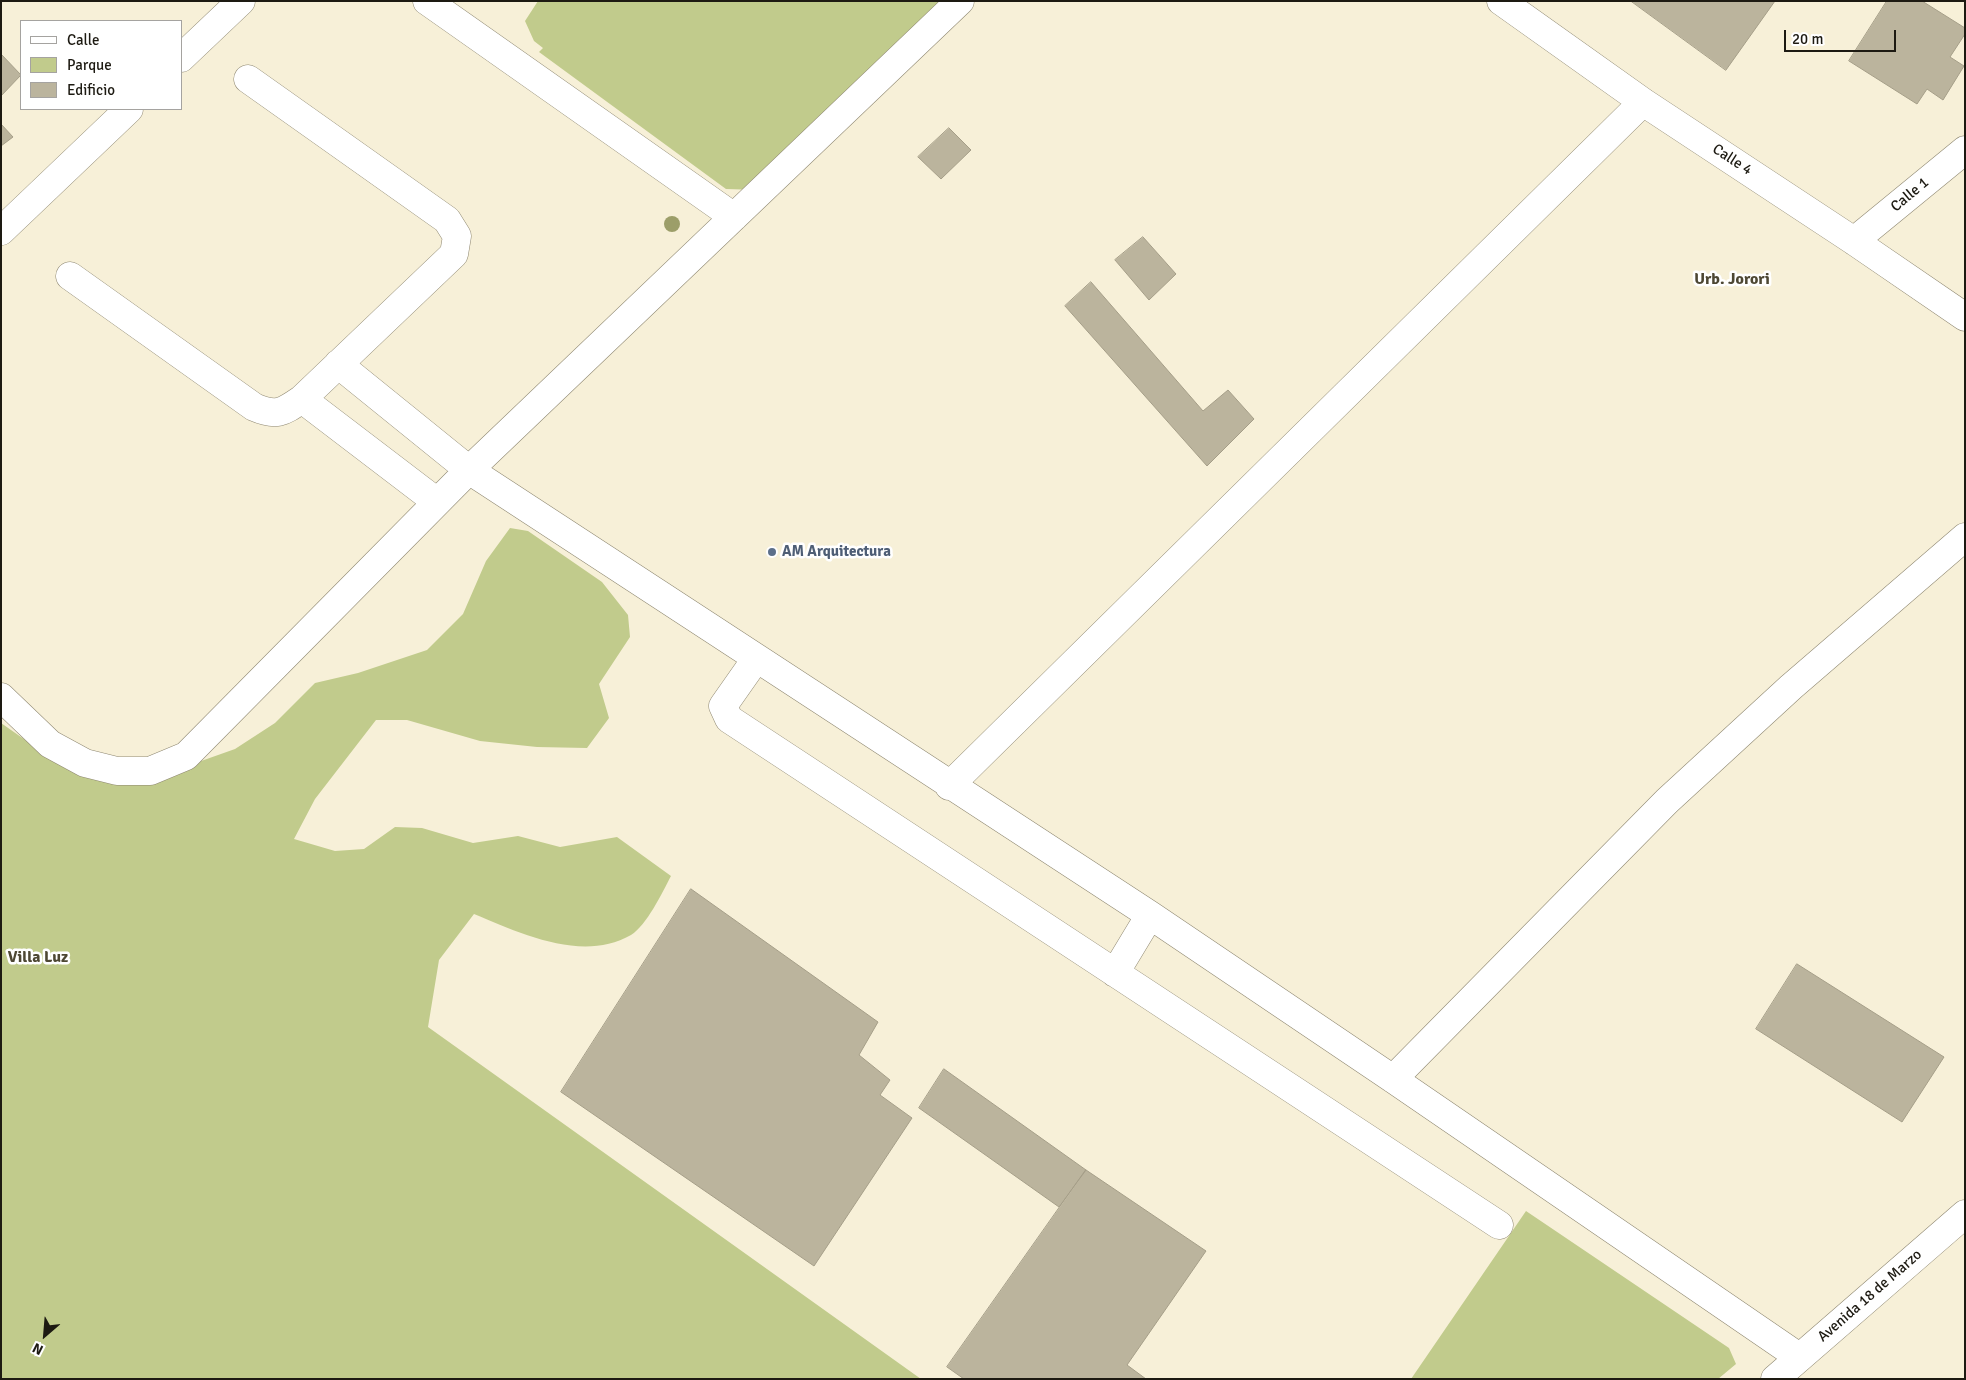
<!DOCTYPE html>
<html>
<head>
<meta charset="utf-8">
<style>
  body { margin:0 }
  #map { position:relative; width:1966px; height:1380px; overflow:hidden; background:#f7f0d8; font-family:Signika,sans-serif }
  canvas { display:block }
  .frame { position:absolute; inset:0; border:2px solid #1d1a12; pointer-events:none }
  .legend { position:absolute; left:20px; top:20px; width:162px; height:90px; box-sizing:border-box; background:#fff; border:1px solid #a5a3a0; margin:0; padding:6px 9px; list-style:none; font-size:15px; color:#1d1a12 }
  .legend li { display:flex; align-items:center; gap:10px; height:25px }
  .legend b { width:25px; border:1px solid #a5a3a0 }
  .north { position:absolute; left:20px; top:1310px; width:50px; height:50px; -webkit-text-stroke:4px #fff; paint-order:stroke; rotate:207deg; font-size:14px; font-weight:700; line-height:20px; text-align:center; color:#1d1a12 }
  .north::after { content:''; display:block; margin:auto; width:18px; height:22px; background:#1d1a12; clip-path:polygon(50% 0,100% 100%,50% 72%,0 100%) }
  .scale { position:absolute; left:1784px; top:30px; width:112px; height:22px; box-sizing:border-box; border:2px solid #1d1a12; border-top:0; padding-left:6px; font-size:15px; line-height:18px; white-space:nowrap; color:#1d1a12; -webkit-text-stroke:4px #fff; paint-order:stroke }
</style>
</head>
<body>
<div id="map">
<canvas width="1966" height="1380"></canvas>
<div class="frame"></div>
<ul class="legend">
<li><b style="height:6px;background:#fff"></b>Calle</li>
<li><b style="height:14px;background:#c1cb8c"></b>Parque</li>
<li><b style="height:14px;background:#bbb49d"></b>Edificio</li>
</ul>
<div class="north">N</div>
<div class="scale">20 m</div>
</div>
<script>
const ctx = document.querySelector('canvas').getContext('2d');
ctx.lineJoin = 'round';
function fill(path, color) {
  ctx.fillStyle = color;
  ctx.fill(path, 'evenodd');
}
function strokePath(path, color, width, dash) {
  ctx.strokeStyle = color;
  ctx.lineWidth = width;
  ctx.lineCap = dash ? 'butt' : 'round';
  ctx.setLineDash(dash || []);
  ctx.stroke(path);
}
function drawText(font, color, halo, rows, align = 'center') {
  ctx.font = font + ' Signika,sans-serif';
  ctx.lineWidth = 5;
  ctx.setLineDash([]);
  ctx.textBaseline = 'middle';
  ctx.strokeStyle = halo;
  ctx.fillStyle = color;
  for (const [text, x, y, turn = 0] of rows) {
    ctx.save();
    ctx.translate(x, y);
    ctx.rotate((+turn || 0) * Math.PI / 180);
    ctx.textAlign = isNaN(turn) ? turn : align;
    if (halo) ctx.strokeText(text, 0, 0);
    ctx.fillText(text, 0, 0);
    ctx.restore();
  }
}
const green = new Path2D(`
  M538 1H957L758 190 726 189 539 52 543 48 534 41 525 21Z
  M510 528 528 531 602 582 628 615 630 637 599 684 609 718 587 748 537 747 480 741 407 720H376L315 799 294 839 335 851 364 849 395 827 422 828 473 843 518 836 560 847 617 837 671 876C662 893 647 925 631 935 582 963 520 933 474 914L439 960 428 1027 921 1379H1V723L41 751 156 777 235 749 275 723 315 683 358 673 427 650 463 614 486 561Z
  M1526 1211 1729 1348 1736 1364 1718 1379H1411Z`);
const building = new Path2D(`
  M1631 1H1775L1726 70Z
  M1887 1H1922L1965 28V34L1950 57 1964 66 1943 100 1927 89 1917 104 1849 61Z
  M1 54 21 75 1 96Z
  M1 124 13 137 1 146Z
  M949 128 971 150 941 179 918 157Z
  M1143 237 1176 274 1149 300 1115 260Z
  M1091 282 1203 411 1228 390 1254 419 1207 466 1065 306Z
  M691 889 878 1022 859 1055 890 1080 880 1095 912 1118 814 1266 561 1092Z
  M1797 964 1944 1057 1902 1122 1756 1029Z
  M944 1069 1086 1170 1059 1207 919 1108Z
  M1086 1170 1206 1251 1127 1365 1146 1379H964L947 1367Z`);
const minor = new Path2D(`
  M427 1 734 217
  M960 1 469 470 1150 915 1393 1079 1799 1357
  M1501 1 1643 102 1854 241 1965 317
  M181 58 241 1
  M248 79 447 220 457 236 454 254 302 399
  M1 231 129 109
  M1854 241 1965 150
  M70 276 254 407C277 417 283 412 302 399L437 502
  M756 659 723 706 729 719 1499 1225
  M1 697 50 744 85 763 117 771H150L186 756 469 470 338 364
  M949 786 1643 102
  M1115 973 1150 915
  M1393 1079 1667 801 1791 687 1965 537
  M1775 1379 1965 1214`);
const trees = [
  [672,224]
];
const markers = [
  [772,552,5,"#5c6f8a"]
];
const streetNames = [
  ["Calle 4",1732,160,33],
  ["Calle 1",1910,195,-40],
  ["Avenida 18 de Marzo",1870,1296,-41]
];
const serviceNames = [
  ["AM Arquitectura",782,552]
];
const neighbourhoodNames = [
  ["Urb. Jorori",1732,280],
  ["Villa Luz",38,958]
];
fill(green, '#c1cb8c');
fill(building, '#bbb49d');
strokePath(building, '#a59e88', 1);
strokePath(minor, '#8f8872', 29);
strokePath(minor, '#fff', 28);
ctx.fillStyle = '#9c9e69';
for (const [x, y] of trees) {
  ctx.beginPath();
  ctx.arc(x, y, 8, 0, 2 * Math.PI);
  ctx.fill();
}
for (const [x, y, r, color] of markers) {
  const dot = new Path2D();
  dot.arc(x, y, r, 0, 2 * Math.PI);
  ctx.fillStyle = color;
  ctx.fill(dot);
  strokePath(dot, '#fff', 2);
}
drawText('15px', '#1d1a12', '#fff', streetNames);
drawText('bold 15px', '#4e5e75', '#fff', serviceNames, 'left');
drawText('bold 16px', '#4d4733', '#fff', neighbourhoodNames);
</script>
</body>
</html>
